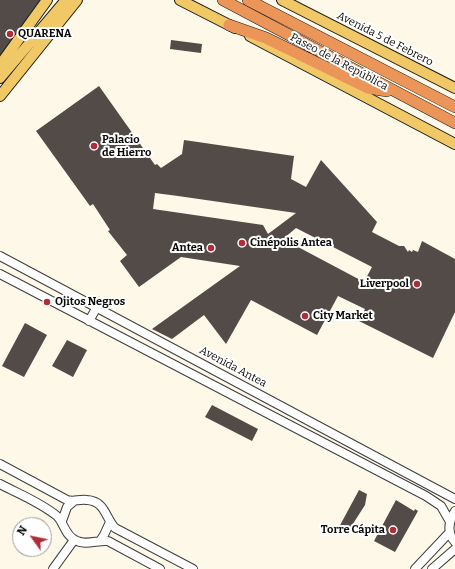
<!DOCTYPE html>
<html>
<head>
<meta charset="utf-8">
<style>
  body { margin:0 }
  #map { position:relative; width:455px; height:569px; overflow:hidden; background:#fef8e8; font-family:Bitter,serif }
  canvas { display:block }
  .north { position:absolute; left:12px; top:517px; width:40px; height:40px; box-sizing:border-box; background:#fff; border:1px solid #9d9d9d; border-radius:50%; rotate:303deg; font-size:11px; font-weight:700; line-height:16px; text-align:center; color:#0a0a0a }
  .north::after { content:''; display:block; margin:auto; width:14px; height:18px; background:#b02c38; clip-path:polygon(50% 0,100% 100%,50% 72%,0 100%) }
</style>
</head>
<body>
<div id="map">
<canvas width="455" height="569"></canvas>
<div class="north">N</div>
</div>
<script>
const ctx = document.querySelector('canvas').getContext('2d');
ctx.lineJoin = 'round';
function fill(path, color) {
  ctx.fillStyle = color;
  ctx.fill(path, 'evenodd');
}
function strokePath(path, color, width, dash) {
  ctx.strokeStyle = color;
  ctx.lineWidth = width;
  ctx.lineCap = dash ? 'butt' : 'round';
  ctx.setLineDash(dash || []);
  ctx.stroke(path);
}
function drawText(font, color, halo, rows, align = 'center') {
  ctx.font = font + ' Bitter,serif';
  ctx.lineWidth = 4;
  ctx.setLineDash([]);
  ctx.textBaseline = 'middle';
  ctx.strokeStyle = halo;
  ctx.fillStyle = color;
  for (const [text, x, y, turn = 0] of rows) {
    ctx.save();
    ctx.translate(x, y);
    ctx.rotate((+turn || 0) * Math.PI / 180);
    ctx.textAlign = isNaN(turn) ? turn : align;
    if (halo) ctx.strokeText(text, 0, 0);
    ctx.fillText(text, 0, 0);
    ctx.restore();
  }
}
const building = new Path2D(`
  M0 0H44L0 60Z
  M171 40 202 44 201 53 170 49Z
  M99 86 155 165 157 164 161 168 182 154 184 140 294 156 291 179 306 187 321 160 377 222 372 232 399 246H404L408 252 409 250 412 252 413 250 418 252 422 241 455 259V312L433 358 359 321 365 309 338 296 317 335 251 300 226 344 204 315 172 339 152 329 240 266 181 257 139 287 120 261 127 255 108 231 110 230 93 204 90 206 36 131ZM155 193 178 196 296 213 268 234 263 225 153 209ZM296 228 372 267 364 282 283 239Z
  M25 323 47 335 24 377 2 366Z
  M67 340 87 350 73 377 52 366Z
  M212 405 258 429 252 441 205 417Z
  M359 490 367 494 365 505 349 530 338 529Z
  M396 500 414 511 415 509 418 511 395 552 374 541Z`);
const minor = new Path2D(`
  M0 256 455 499
  M0 274 426 496 441 506 449 520
  M89 321 97 307
  M0 464 67 500C74 502 79 499 87 500 105 501 105 517 115 528L193 569
  M0 484C19 494 40 502 57 516 64 523 65 535 75 540 85 546 97 540 108 541L160 569
  M455 511C449 521 446 532 455 542
  M62 521 67 507 73 502
  M100 541 104 535 110 522
  M53 569 74 540
  M415 569 449 533
  M432 569 455 549`);
const major = new Path2D(`
  M180 0 235 28
  M282 0 455 88
  M250 36 455 144
  M0 65 47 0
  M0 78 66 0
  M0 96 77 0`);
const highway = new Path2D(`
  M223 0 455 123
  M248 0 455 107
  M229 25 266 38 368 88 387 91`);
const markers = [
  [10,34,4,"#b02c38"],
  [94,146,4,"#b02c38"],
  [242,243,4,"#b02c38"],
  [211,248,4,"#b02c38"],
  [417,284,4,"#b02c38"],
  [47,302,4,"#b02c38"],
  [305,316,4,"#b02c38"],
  [393,530,4,"#b02c38"]
];
const poiNames = [
  ["QUARENA",18,34],
  ["Palacio",102,140],
  ["de Hierro",102,153],
  ["Cinépolis Antea",250,243],
  ["Antea",203,248,"right"],
  ["Liverpool",409,284,"right"],
  ["Ojitos Negros",55,302],
  ["City Market",313,316],
  ["Torre Cápita",385,530,"right"]
];
const streetNames = [
  ["Avenida 5 de Febrero",385,39,27],
  ["Paseo de la República",339,62,28],
  ["Avenida Antea",233,367,28]
];
fill(building, '#524b47');
strokePath(minor, '#3d3d3d', 10);
strokePath(major, '#1b1b1b', 12);
strokePath(highway, '#1b1b1b', 12);
strokePath(minor, '#fff', 8);
strokePath(major, '#f0c865', 10);
strokePath(highway, '#eb9558', 11);
for (const [x, y, r, color] of markers) {
  const dot = new Path2D();
  dot.arc(x, y, r, 0, 2 * Math.PI);
  ctx.fillStyle = color;
  ctx.fill(dot);
  strokePath(dot, '#fff', 1.5);
}
drawText('bold 11px', '#0a0a0a', '#fff', poiNames, 'left');
drawText('11px', '#0a0a0a', '#fff', streetNames);
</script>
</body>
</html>
